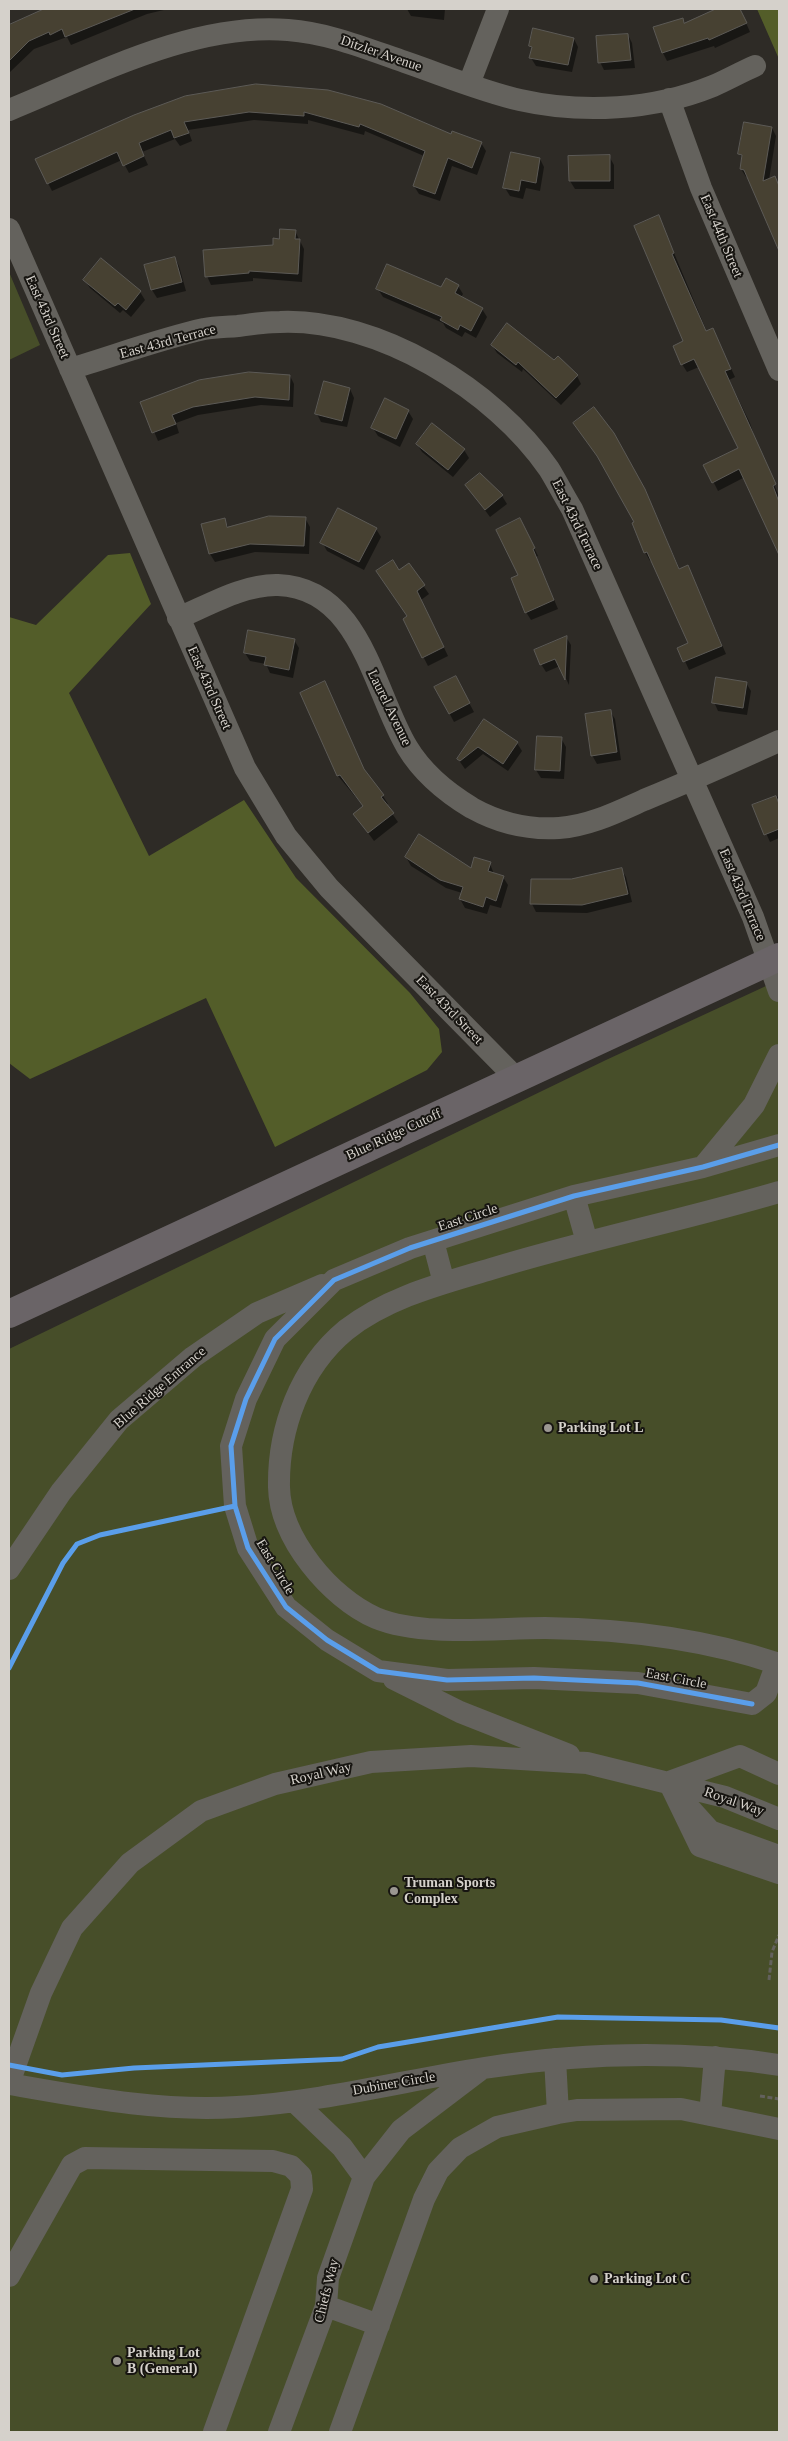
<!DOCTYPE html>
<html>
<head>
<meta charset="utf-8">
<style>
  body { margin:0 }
  #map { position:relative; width:788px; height:2441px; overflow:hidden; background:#2e2b26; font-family:"Times New Roman",serif }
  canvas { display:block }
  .frame { position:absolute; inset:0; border:10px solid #d5d1cb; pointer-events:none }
</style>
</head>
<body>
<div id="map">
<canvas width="788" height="2441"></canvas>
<div class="frame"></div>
</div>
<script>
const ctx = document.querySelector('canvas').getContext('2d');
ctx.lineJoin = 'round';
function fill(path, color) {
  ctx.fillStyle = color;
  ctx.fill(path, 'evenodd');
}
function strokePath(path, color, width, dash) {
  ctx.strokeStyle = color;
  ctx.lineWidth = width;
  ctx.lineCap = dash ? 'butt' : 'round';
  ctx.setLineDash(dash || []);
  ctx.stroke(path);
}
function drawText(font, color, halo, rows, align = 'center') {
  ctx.font = font + ' "Times New Roman",serif';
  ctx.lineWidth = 4;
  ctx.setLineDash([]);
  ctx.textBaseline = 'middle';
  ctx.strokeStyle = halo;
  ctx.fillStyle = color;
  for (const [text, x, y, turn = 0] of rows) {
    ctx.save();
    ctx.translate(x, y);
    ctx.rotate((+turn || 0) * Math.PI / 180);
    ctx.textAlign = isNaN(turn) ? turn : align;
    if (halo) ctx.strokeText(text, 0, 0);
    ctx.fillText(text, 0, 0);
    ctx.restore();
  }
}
const green = new Path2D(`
  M9 272 40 345 9 360Z
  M779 980V2432H9V1349L606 1060Z`);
const forest = new Path2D(`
  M757 9H779V59Z
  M130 553 151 604 69 693 149 856 244 800 296 878 410 993 439 1029 442 1052 427 1070 275 1147 206 998 30 1079 9 1063V617L36 625 108 555Z`);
const shadow = new Path2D(`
  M47 9 68 11 168 9 147 14 71 45 67 37 34 49 10 72 9 27Z
  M407 9H445L444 20 411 16Z
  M719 9H740L750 32 715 48 714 46 667 61 663 53 682 19 685 24Z
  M628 35 632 43 635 68 604 70 600 62Z
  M574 39 578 47 572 72 536 66 531 58 532 50 530 46Z
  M256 86 481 143 486 151 477 175 452 166 440 201 419 194 414 186 424 156 365 131 364 135 308 120V124L254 120 188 130 192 141 180 146 175 139 142 152 148 165 129 173 122 160 52 191 48 183Z
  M772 128 776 136 769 180 775 178 779 186V247L749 177H746L741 169 743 160 740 154Z
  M609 156 614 165V189H575L570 181V157Z
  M540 159 544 167 540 191 526 188 523 199 510 196 505 188Z
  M659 217 707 332 713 330 735 377 729 380 750 423 755 438 754 439 779 496V552L745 477 718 491 705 465 739 448 699 367 687 372 682 364 685 342Z
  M295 231 304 249 302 282 253 278V281L211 285 207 276 274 246Z
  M175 258 179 266 186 291 157 298 152 290 145 266Z
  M85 280 140 292 145 300 131 317 123 310 120 313 90 288Z
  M458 286 463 294 461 297 482 309 487 317 476 338 465 332 462 337 446 328 443 323 383 297 378 289H441Z
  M492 345 554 362 577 376 581 384 561 405 523 369 522 372 497 353Z
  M290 376 294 384 293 407 261 405 198 415 176 423 179 433 158 441 142 403Z
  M325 383 350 389 354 398 347 427 321 422 317 414Z
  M408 411 413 419 400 447 378 436 373 428Z
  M613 433 649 499 680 570 692 575 726 654 689 670 679 648 689 644 652 560 650 561 645 552Z
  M417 444 464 450 469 458 453 477 422 452Z
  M480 474 502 496 507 504 490 517 467 486Z
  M305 518 310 527 309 554 255 552 215 562 210 554 224 520 229 528Z
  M524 528 538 556 536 557 558 609 531 620 526 612 520 576Z
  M376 529 381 537 364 570 327 551 322 542Z
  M409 565 429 594 421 600 448 656 428 666 404 619 408 617 399 571Z
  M566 637 571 645 569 685 560 666 546 672 541 664Z
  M294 640 299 648 293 678 270 673 266 664 250 661 245 653Z
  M746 683 751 691 747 715 718 711 714 702Z
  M460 686 474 712 454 722 436 688Z
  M301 693 383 796 388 804 386 805 398 822 374 841 355 815 364 807 338 776Z
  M610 711 615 719 621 760 597 764 592 755Z
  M485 720 517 743 522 751 508 771 483 754 465 769 458 759Z
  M561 738 566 747 564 779 541 778 536 770Z
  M779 796V838L770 842 754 806Z
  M406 857 472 869 490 864 494 874 503 877 508 885 501 908 490 905 487 914 465 908 460 899 462 893 446 888 411 866Z
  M621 869 626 877 632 902 587 913 536 912 532 904 571 881Z`);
const building = new Path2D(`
  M44 9H135L65 37 62 29 50 35 49 32 29 41 9 61V25Z
  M716 9H740L747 23 709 40 708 38 662 53 653 27 683 18 684 23Z
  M533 28 574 38 568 65 529 58 532 47 529 46Z
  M628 34 631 60 598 63 596 36Z
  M256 84 328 90 381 104 451 134 452 131 482 142 472 168 448 158 435 194 413 186 425 151 360 124 359 127 304 112V116L249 112 184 122 189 133 174 138 171 130 139 143 144 156 123 166 117 152 47 184 35 159 134 115 185 96Z
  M744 122 772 127 763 181 775 176 779 186V251L744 170 740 169 742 155 738 154Z
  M511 152 540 158 536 183 521 180 519 191 503 188Z
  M610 155V181H569L568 156Z
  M659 215 674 253 672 254 706 331 713 328 731 369 725 371 776 484 773 486 779 502V555L739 469 712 483 703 465 738 448 694 359 681 365 673 346 683 341 634 226Z
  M280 229 296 230 295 239H300L298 274 249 271V273L205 277 203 250 273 245V238L279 239Z
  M175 257 182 282 151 290 144 265Z
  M101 258 141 291 126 310 118 303 115 306 83 280Z
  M387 264 441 287 446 278 459 285 455 293 483 308 471 331 460 325 458 330 440 320 442 317 376 289Z
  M507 323 554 360 558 356 578 375 556 398 518 362 516 365 491 345Z
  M249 372 290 375 289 400 255 397 193 407 172 415 176 424 152 433 140 402 199 380Z
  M324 381 350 388 342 421 315 414Z
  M385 398 409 410 396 439 371 428Z
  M594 407 614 433 645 489 679 569 688 565 722 646 683 662 677 648 688 643 647 552 644 553 632 523 634 522 597 456 573 423Z
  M432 423 465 449 448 470 416 444Z
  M480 473 503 495 485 510 465 485Z
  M338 508 377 528 359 562 320 543Z
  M269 516 306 517 304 546 250 544 209 554 201 524 225 518 227 527Z
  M520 518 535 548 533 549 554 600 525 613 511 578 518 575 496 530Z
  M393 560 399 570 409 563 425 585 417 591 444 647 422 658 403 619 407 616 376 571Z
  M248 630 295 639 289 670 264 665 266 657 244 653Z
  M567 636 565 680 555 659 540 665 534 650Z
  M456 676 470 703 449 714 434 687Z
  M716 677 747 682 743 708 712 703Z
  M325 681 364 769 384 795 381 797 394 813 368 833 353 814 363 806 340 775 337 776 300 693Z
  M611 710 617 752 591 756 585 714Z
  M484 719 518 742 503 764 478 747 460 761 457 759Z
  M537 736 562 737 560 771 535 770Z
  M776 796 779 804V829L764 835 752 805Z
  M419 834 471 868 474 857 491 862 488 871 504 876 496 901 486 897 483 907 459 899 463 887 440 880 405 857Z
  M622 868 628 894 582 905 530 904 531 879H571Z`);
const path = new Path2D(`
  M769 1980 772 1952 779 1935
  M760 2096 779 2099`);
const minor = new Path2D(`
  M469 84 498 9
  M669 99 701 188 779 370
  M9 110C95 75 194 22 288 30 329 33 367 49 405 62 443 75 481 91 520 100 582 114 654 110 713 86 727 80 741 72 755 66
  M9 229 245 768 286 836 329 888 516 1078
  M70 369C114 356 159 339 204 329 215 327 227 327 238 326 252 324 266 322 280 322 378 318 495 390 549 469 557 482 564 496 572 509L753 917 779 991
  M178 618C209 605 244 584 278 585 361 588 373 690 407 747 422 772 447 793 472 808 499 823 528 830 559 828 589 826 617 812 644 800 690 781 735 761 779 741
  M703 1167 754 1105 779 1055
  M779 1192C684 1220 586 1240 491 1269 441 1284 388 1297 346 1330 300 1368 278 1429 279 1487 280 1538 330 1598 376 1618 422 1637 495 1628 545 1628 623 1629 705 1639 779 1664
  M574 1196 587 1242
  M433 1241 444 1283
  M9 1569 61 1492 119 1420 193 1357 257 1313 322 1285
  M777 1663 766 1693 752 1704 638 1683 534 1678 447 1680 378 1671 327 1640 286 1607 248 1548 235 1506 231 1446 246 1399 275 1339 334 1280 410 1248 574 1196 703 1167 779 1145
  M394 1679 460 1712 569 1755
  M669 1782 700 1846 779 1873
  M669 1782 740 1756 779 1774
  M691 1810 710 1831 779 1856
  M555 2059 558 2113
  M9 2083 41 1993 72 1928 130 1863 201 1811 275 1784 371 1762 471 1756 587 1763 725 1797 779 1819
  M9 2084C84 2097 160 2112 237 2107 321 2102 402 2081 484 2068 581 2053 682 2050 779 2065
  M710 2115 715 2057
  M364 2177 401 2130 480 2070
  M9 2276 72 2165 85 2158 273 2161 291 2166 301 2176 302 2189 214 2432
  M326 2306 379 2325
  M279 2432 326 2306 328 2278 364 2177 342 2147 295 2102
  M340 2432 424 2199 438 2171 460 2148 497 2127 558 2113 577 2110 681 2109 779 2129`);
const major = new Path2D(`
  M9 1314 779 957`);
const cycleway = new Path2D(`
  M9 1668 63 1563 77 1544 100 1535 235 1506
  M752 1704 638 1683 534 1678 447 1680 378 1671 327 1640 286 1607 248 1548 235 1506 231 1446 246 1399 275 1339 334 1280 410 1248 574 1196 703 1167 779 1145
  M9 2065 62 2075 134 2068 342 2059 378 2047 558 2017 721 2020 779 2028`);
const markers = [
  [548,1428,5,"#9b9791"],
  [394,1891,5,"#9b9791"],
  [594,2279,5,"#9b9791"],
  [117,2361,5,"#9b9791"]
];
const streetNames = [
  ["Ditzler Avenue",381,54,19],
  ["East 44th Street",721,236,67],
  ["East 43rd Street",47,317,66],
  ["East 43rd Terrace",168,342,-15],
  ["East 43rd Terrace",577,525,64],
  ["East 43rd Street",209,688,66],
  ["Laurel Avenue",389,708,64],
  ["East 43rd Terrace",742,895,67],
  ["East 43rd Street",449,1010,46],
  ["Blue Ridge Cutoff",394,1135,-25],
  ["East Circle",468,1218,-18],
  ["Blue Ridge Entrance",160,1388,-41],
  ["East Circle",275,1567,59],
  ["East Circle",676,1679,11],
  ["Royal Way",321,1774,-13],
  ["Royal Way",734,1802,19],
  ["Dubiner Circle",394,2084,-10],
  ["Chiefs Way",327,2291,-76]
];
const poiNames = [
  ["Parking Lot L",558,1428],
  ["Truman Sports",404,1883],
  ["Complex",404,1899],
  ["Parking Lot C",604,2279],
  ["Parking Lot",127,2353],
  ["B (General)",127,2369]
];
fill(green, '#474e29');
fill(forest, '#535d29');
fill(shadow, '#0007');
fill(building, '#474132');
strokePath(building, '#5c5a56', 1);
strokePath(path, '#63615d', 3, [5, 2.5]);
strokePath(minor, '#64625d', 22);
strokePath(major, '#6a6467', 28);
strokePath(cycleway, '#5a9eea', 5);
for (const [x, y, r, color] of markers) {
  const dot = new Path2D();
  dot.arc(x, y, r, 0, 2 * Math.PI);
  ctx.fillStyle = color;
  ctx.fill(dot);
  strokePath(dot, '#171511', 2);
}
drawText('14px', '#d5d1cb', '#171511', streetNames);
drawText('bold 14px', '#d5d1cb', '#171511', poiNames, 'left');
</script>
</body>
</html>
